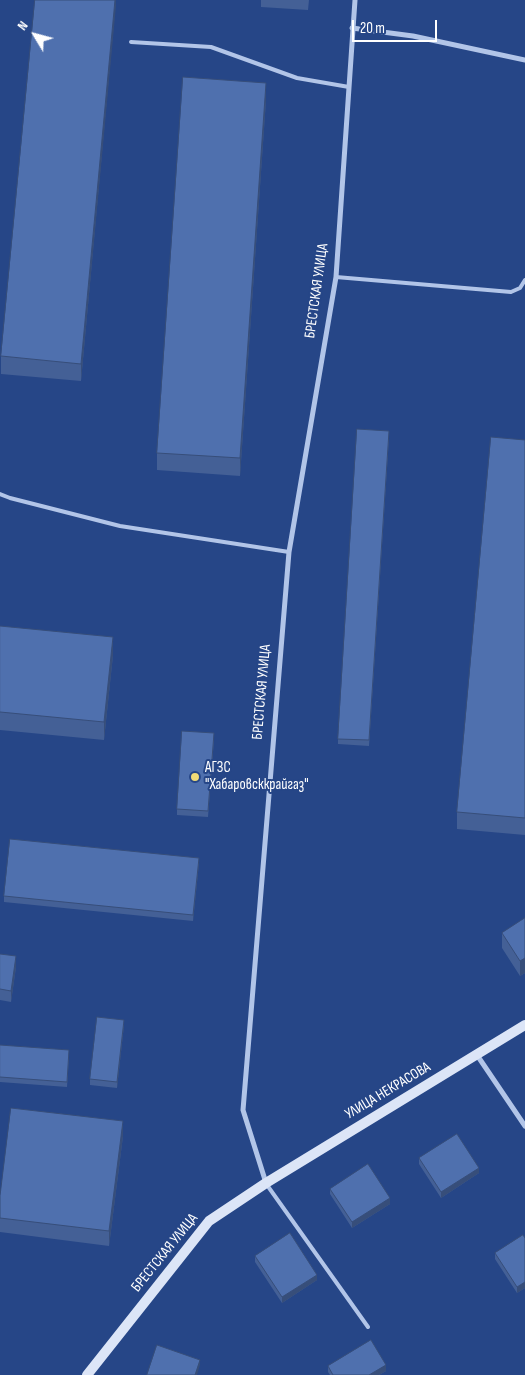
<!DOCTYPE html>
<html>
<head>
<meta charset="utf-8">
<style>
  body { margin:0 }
  #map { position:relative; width:525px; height:1375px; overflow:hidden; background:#264687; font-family:"Sofia Sans Condensed",sans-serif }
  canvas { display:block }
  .north { position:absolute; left:10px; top:10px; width:50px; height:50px; -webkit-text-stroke:4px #264687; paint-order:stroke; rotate:307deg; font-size:14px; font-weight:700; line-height:20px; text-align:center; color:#fff }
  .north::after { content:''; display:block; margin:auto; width:18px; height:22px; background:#fff; clip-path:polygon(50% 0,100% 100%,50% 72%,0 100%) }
  .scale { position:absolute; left:352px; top:20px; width:85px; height:22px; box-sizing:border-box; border:2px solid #fff; border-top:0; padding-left:6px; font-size:15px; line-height:18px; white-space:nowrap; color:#fff; -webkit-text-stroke:4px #264687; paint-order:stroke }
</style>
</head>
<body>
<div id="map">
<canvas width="525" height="1375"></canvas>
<div class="north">N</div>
<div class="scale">20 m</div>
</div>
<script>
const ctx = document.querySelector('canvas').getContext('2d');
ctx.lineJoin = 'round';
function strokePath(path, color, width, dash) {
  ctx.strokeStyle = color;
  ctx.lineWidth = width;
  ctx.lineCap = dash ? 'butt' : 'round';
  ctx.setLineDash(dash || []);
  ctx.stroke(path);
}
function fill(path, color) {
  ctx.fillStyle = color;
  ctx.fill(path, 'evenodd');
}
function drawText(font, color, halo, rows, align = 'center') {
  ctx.font = font + ' "Sofia Sans Condensed",sans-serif';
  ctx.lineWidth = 4;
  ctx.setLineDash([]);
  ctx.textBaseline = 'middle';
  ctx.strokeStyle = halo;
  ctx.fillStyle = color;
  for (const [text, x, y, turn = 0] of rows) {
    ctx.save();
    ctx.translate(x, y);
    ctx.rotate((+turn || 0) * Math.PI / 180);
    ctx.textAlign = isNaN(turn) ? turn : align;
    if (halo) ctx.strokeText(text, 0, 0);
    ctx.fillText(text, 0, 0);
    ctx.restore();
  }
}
const lane = new Path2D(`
  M131 42 211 47 297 78 349 87
  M336 277 511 292 520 288 525 280
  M0 494 10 498 120 526 289 552
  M267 1185 368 1327`);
const street = new Path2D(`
  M352 28 413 36 525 60
  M477 1055 525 1126
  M266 1183 243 1110 289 552 336 277 355 0`);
const secondary = new Path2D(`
  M87 1375 209 1221 266 1183 525 1025`);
const wall = new Path2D(`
  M116 0 81 381 1 374V356Z
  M261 0H309L308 10 261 7Z
  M266 100 240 476 157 470V453Z
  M389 437 369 746 338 744V739Z
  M525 440V835L457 829V812Z
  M0 626 113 655 104 740 0 730Z
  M214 739 208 817 177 815V809Z
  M199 863 193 921 4 902V896Z
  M525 918V973L520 976 502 948V933Z
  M0 954 16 967 11 1002 0 1000Z
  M124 1025 117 1088 90 1085V1079Z
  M0 1045 69 1056 67 1087 0 1082Z
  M123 1136 109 1246 0 1232V1196Z
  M419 1158 479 1173 441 1198 419 1164Z
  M330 1189 390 1204 352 1228 330 1194Z
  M525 1238V1288L517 1293 495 1259V1253Z
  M255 1256 317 1280 282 1303 255 1262Z
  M328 1366 386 1371 379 1375H330L328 1372Z`);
const shadedWall = new Path2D(`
  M115 0H116V6L81 381V364Z
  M266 83V100L240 476V458Z
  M113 637V655L104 740V722Z
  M199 858V863L193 921V915Z
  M16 956V967L11 1002V991Z
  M525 958V973L520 976V961Z
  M124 1020V1025L117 1088V1082Z
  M123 1121V1136L109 1246V1231Z
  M479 1168V1173L441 1198V1192Z
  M390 1198V1204L352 1228V1222Z
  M317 1275V1280L282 1303V1297Z
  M525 1282V1288L517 1293V1287Z
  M200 1360V1365L197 1375H195Z
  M386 1365V1371L379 1375H369Z`);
const building = new Path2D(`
  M35 0H115L81 364 1 356Z
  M183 77 266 83 240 458 157 453Z
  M357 429 389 431 369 740 338 739Z
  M491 437 525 440V818L457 812Z
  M0 626 113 637 104 722 0 712Z
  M182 731 214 733 208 811 177 809Z
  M10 839 199 858 193 915 4 896Z
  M525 918V958L520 961 502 933Z
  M0 954 16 956 11 991 0 989Z
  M97 1017 124 1020 117 1082 90 1079Z
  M0 1045 69 1050 67 1082 0 1077Z
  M11 1108 123 1121 109 1231 0 1218V1196Z
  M457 1134 479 1168 441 1192 419 1158Z
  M368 1164 390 1198 352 1222 330 1189Z
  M290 1233 317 1275 282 1297 255 1256Z
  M523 1235 525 1238V1282L517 1287 495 1253Z
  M371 1340 386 1365 369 1375H333L328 1366Z
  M157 1345 200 1360 195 1375H147Z`);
const markers = [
  [195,777,5,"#f1db77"]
];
const streetNames = [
  ["БРЕСТСКАЯ УЛИЦА",317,291,-82],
  ["БРЕСТСКАЯ УЛИЦА",262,692,-85],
  ["УЛИЦА НЕКРАСОВА",388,1091,-31],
  ["БРЕСТСКАЯ УЛИЦА",165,1253,-51]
];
const poiNames = [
  ["АГЗС",205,768],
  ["\"Хабаровсккрайгаз\"",205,785]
];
strokePath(lane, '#b2c5e8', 4);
strokePath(street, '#b2c5e8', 5);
strokePath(secondary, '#dce5f7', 10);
fill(wall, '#446096');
fill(shadedWall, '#374e7a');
fill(building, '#4f70ae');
strokePath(building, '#374e7a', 1);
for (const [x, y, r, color] of markers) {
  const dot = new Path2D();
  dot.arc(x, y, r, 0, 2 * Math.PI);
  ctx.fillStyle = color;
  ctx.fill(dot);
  strokePath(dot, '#264687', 2);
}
drawText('15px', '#fff', '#264687', streetNames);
drawText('15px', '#fff', '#264687', poiNames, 'left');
</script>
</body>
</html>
